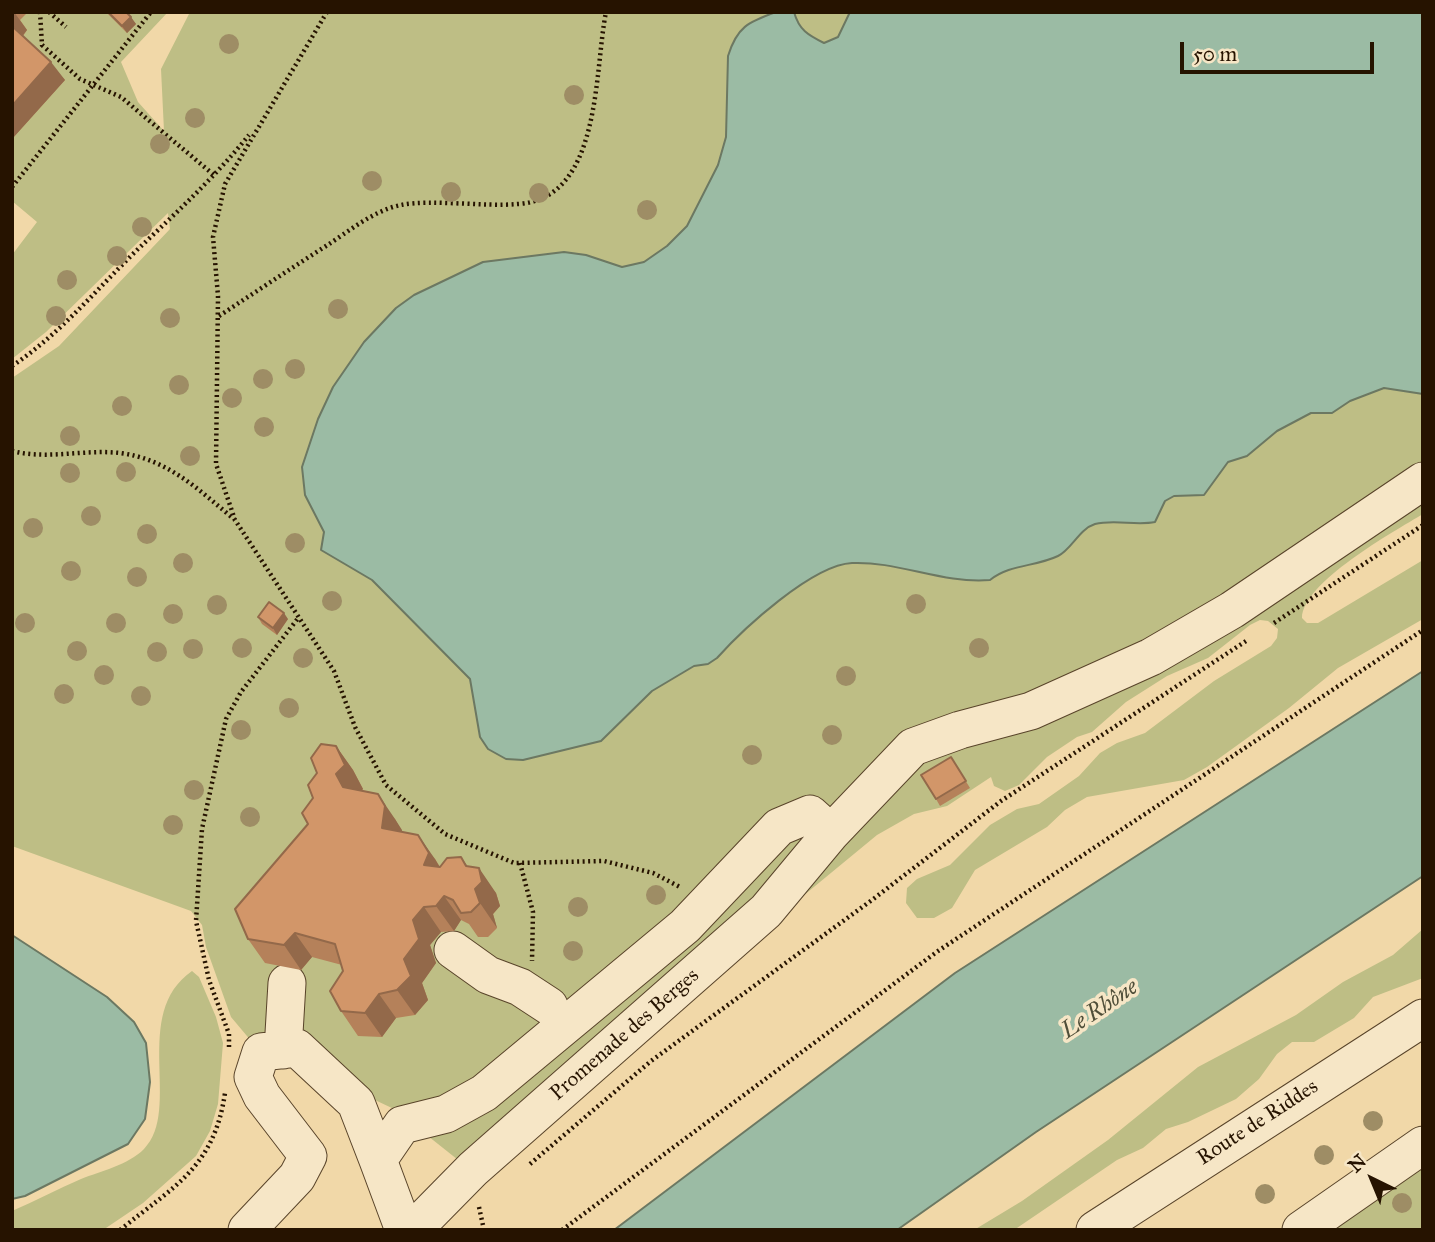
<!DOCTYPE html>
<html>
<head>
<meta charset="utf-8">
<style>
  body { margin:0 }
  #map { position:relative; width:1435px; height:1242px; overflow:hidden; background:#f1d8a8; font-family:"IM FELL Great Primer",serif }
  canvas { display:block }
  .frame { position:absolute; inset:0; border:14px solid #261300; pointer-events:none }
  .north { position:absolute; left:1337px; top:1144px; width:70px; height:70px; -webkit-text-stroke:5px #f6e6c6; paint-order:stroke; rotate:317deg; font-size:19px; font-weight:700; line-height:28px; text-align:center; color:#261300 }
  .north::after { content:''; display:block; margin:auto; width:24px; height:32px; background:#261300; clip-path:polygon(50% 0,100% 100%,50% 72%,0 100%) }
  .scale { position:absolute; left:1180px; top:42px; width:194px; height:32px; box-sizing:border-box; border:4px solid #261300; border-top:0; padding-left:9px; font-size:21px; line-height:24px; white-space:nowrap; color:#261300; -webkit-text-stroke:5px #f6e6c6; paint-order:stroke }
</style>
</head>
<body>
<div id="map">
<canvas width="1435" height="1242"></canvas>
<div class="frame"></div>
<div class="north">N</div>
<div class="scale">50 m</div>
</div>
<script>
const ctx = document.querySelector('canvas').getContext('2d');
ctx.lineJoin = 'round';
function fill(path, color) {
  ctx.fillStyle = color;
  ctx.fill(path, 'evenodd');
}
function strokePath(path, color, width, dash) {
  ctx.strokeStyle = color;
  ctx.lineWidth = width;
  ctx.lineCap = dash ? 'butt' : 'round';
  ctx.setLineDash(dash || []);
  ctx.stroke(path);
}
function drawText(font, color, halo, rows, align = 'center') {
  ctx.font = font + ' "IM FELL Great Primer",serif';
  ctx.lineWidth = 7;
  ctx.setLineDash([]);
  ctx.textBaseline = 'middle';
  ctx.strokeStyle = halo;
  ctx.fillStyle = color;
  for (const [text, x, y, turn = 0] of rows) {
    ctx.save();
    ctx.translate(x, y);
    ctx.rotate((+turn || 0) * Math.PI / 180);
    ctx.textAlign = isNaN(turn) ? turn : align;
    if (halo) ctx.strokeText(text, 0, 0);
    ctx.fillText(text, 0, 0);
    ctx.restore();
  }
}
const green = new Path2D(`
  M12 12H168L121 62 138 102 164 131 161 69 190 12H1423V514C1393 532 1303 582 1302 618L1307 623H1318L1423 560V619L1338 668 1289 708 1207 767 1184 780 1087 797 1065 810 1047 827 975 870 952 908 934 918H917L906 903 907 888 917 879 950 865 990 825 1017 809 1039 804 1079 776 1100 753 1117 743 1145 733 1214 681 1271 646 1277 638 1278 629 1268 621 1260 620 1250 625 1208 658 1167 676 1126 702 1092 732 1077 737 1047 757 1019 785 1005 791 994 786 991 777 947 806 914 814 877 835 786 910 477 1175 394 1109 252 1042 231 1017 206 947 202 925 191 911 12 846V378L59 346 170 229 168 213 46 332 12 359V255L37 222 12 201Z
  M1423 929V978L1373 997 1354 1018 1314 1042H1292L1277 1054 1259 1079 1236 1099 1188 1122 1166 1129 1143 1148 1117 1160 1014 1230H974L1022 1201 1108 1140 1198 1067 1296 1015 1343 982 1393 955Z
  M192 971 199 977 216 1017 223 1043 218 1104 210 1131 196 1156 143 1203 103 1230H12V1211C35 1201 58 1189 81 1179 101 1171 128 1165 144 1149 183 1109 130 1014 192 971Z
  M1423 1153V1230H1314Z`);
const water = new Path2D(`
  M776 12H794C799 30 808 35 824 43L838 37 850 12H1423V394L1384 388 1350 401 1332 413H1311L1277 431 1247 456 1228 462 1204 495 1174 496 1165 501 1155 522C1136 526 1115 519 1095 524 1079 529 1072 549 1058 556 1035 567 1010 564 990 580 942 584 898 561 852 563 812 565 743 629 717 658L708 664 694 666 652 691 601 741 523 760 506 759 488 749 480 737 470 679 372 580 321 550 324 532 305 495 302 467 318 419 333 387 364 342 396 308 414 295 483 262 564 252 586 255 622 267 644 262 667 246 687 226 718 165 726 137 728 56C737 27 748 22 776 12Z
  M1423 671V876L1036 1132 897 1230H614L955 973Z
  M12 935 107 997 134 1022 146 1043 150 1082 145 1119 128 1144 25 1196 12 1199Z`);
const path = new Path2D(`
  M40 12 42 45 80 79 121 97 214 175
  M49 12 66 27
  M327 12 225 184 213 237 218 296 216 464 235 520 334 671 355 727 386 785 445 834 514 863 604 861 653 873 680 887
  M12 187 151 12
  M219 316C254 293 290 269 326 246 348 232 374 210 401 205 432 199 484 207 518 204 602 199 594 71 606 12
  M12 366C60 334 96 290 137 250 176 213 215 177 249 135
  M12 451C48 460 84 449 120 453 168 459 199 490 235 520
  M1274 623 1423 525
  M520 863 533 912 532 961
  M229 1047V1034L209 980 196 921 202 829 226 719 241 692 299 617
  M530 1164 651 1061 872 900 1001 801 1246 641
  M479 1207 484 1230
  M120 1230C174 1186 214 1168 225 1093
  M562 1230 938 951 1423 630`);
const minor = new Path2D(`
  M453 950 488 975 520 987 549 1006
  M283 1050 287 983
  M247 1230 297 1177 308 1156 262 1096 253 1077 261 1052 297 1048 356 1103 378 1160
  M404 1230 378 1160 402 1125 446 1114 484 1093 685 926 779 827 810 814 831 833
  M413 1230 473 1169 766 911 831 833 913 747 960 730 1031 711 1151 657 1232 610 1423 481
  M1095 1230 1423 1018
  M1301 1230 1423 1145`);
const trees = [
  [229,44],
  [574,95],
  [195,118],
  [160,144],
  [372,181],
  [451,192],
  [539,193],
  [647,210],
  [142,227],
  [117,256],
  [67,280],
  [338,309],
  [56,316],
  [170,318],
  [295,369],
  [263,379],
  [179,385],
  [232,398],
  [122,406],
  [264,427],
  [70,436],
  [190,456],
  [126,472],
  [70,473],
  [91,516],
  [33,528],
  [147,534],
  [295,543],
  [183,563],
  [71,571],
  [137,577],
  [332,601],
  [916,604],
  [217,605],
  [173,614],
  [25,623],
  [116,623],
  [242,648],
  [979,648],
  [193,649],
  [77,651],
  [157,652],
  [303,658],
  [104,675],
  [846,676],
  [64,694],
  [141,696],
  [289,708],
  [241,730],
  [832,735],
  [752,755],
  [194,790],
  [250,817],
  [173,825],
  [656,895],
  [578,907],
  [573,951],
  [1373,1121],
  [1324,1155],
  [1265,1194],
  [1402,1203]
];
const wall = new Path2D(`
  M12 12H28L20 20 27 30 23 36 65 80 12 139Z
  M106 12H126L136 24 127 33Z
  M258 617 288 619 277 635 262 624Z
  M336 746 353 770 363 789 361 791 395 819 402 832 435 859 440 867H468L496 893 500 906 493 914 497 928 488 937H478L469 924 461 920 454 931 441 932 430 945 436 963 422 983 428 1000 415 1015 396 1018 382 1037 358 1036 341 1011 343 971 342 965 312 957 301 970 265 963 248 939 308 824 313 798Z
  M951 757 970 788 940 806 936 799Z`);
const shadedWall = new Path2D(`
  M14 12 27 30 20 39 12 29V14Z
  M131 17 136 24 127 33 122 26Z
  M51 62 65 80 12 139V106Z
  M284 613 288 619 277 635 273 628Z
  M336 746 353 770 363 789 353 799 343 787 336 774Z
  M378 794 395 819 402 830 400 853 382 828Z
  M418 835 435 859 446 878 424 865Z
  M461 857 478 881 479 868 496 893 500 906 493 914 497 928 480 903 466 866Z
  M444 896 461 920 454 931 436 906Z
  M424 907 441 932 430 945 436 963 422 983 428 1000 415 1015 397 990 413 920Z
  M295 933 312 957 301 970 284 945Z
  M379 994 396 1018 382 1037 365 1013Z`);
const building = new Path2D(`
  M108 12H126L131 17 122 26Z
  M12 26 51 62 12 106Z
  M269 602 284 613 273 628 258 617Z
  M321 744 336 746 345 765 336 774 343 787 378 794 385 806 382 828 418 835 429 853 424 865 440 867 447 858 461 857 466 866 479 868 482 882 475 889 480 903 471 912 461 913 453 900 444 896 436 906 424 907 413 920 419 939 404 959 411 976 397 990 379 994 365 1013 341 1011 330 991 343 971 335 944 295 933 284 945 248 939 235 909 308 824 302 813 313 798 308 785 317 773 311 758Z
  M951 757 966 781 936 799 921 775Z`);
const streetNames = [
  ["Promenade des Berges",625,1035,-41],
  ["Route de Riddes",1258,1123,-33]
];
const waterNames = [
  ["Le Rhône",1100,1010,-34]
];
fill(green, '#bebe85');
fill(water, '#9bbba4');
strokePath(water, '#6c7862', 2);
strokePath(minor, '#59442a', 39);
strokePath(path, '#261300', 4.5, [2, 3.5]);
strokePath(minor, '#f6e6c6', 37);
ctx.fillStyle = '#9e8d65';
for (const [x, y] of trees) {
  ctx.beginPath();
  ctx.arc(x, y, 10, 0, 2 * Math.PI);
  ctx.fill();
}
fill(wall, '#b5815a');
fill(shadedWall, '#93694a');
fill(building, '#d29669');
strokePath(building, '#93694a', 2);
drawText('21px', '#261300', '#f6e6c6', streetNames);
drawText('italic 23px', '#4f4e39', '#f6e6c6', waterNames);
</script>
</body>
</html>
